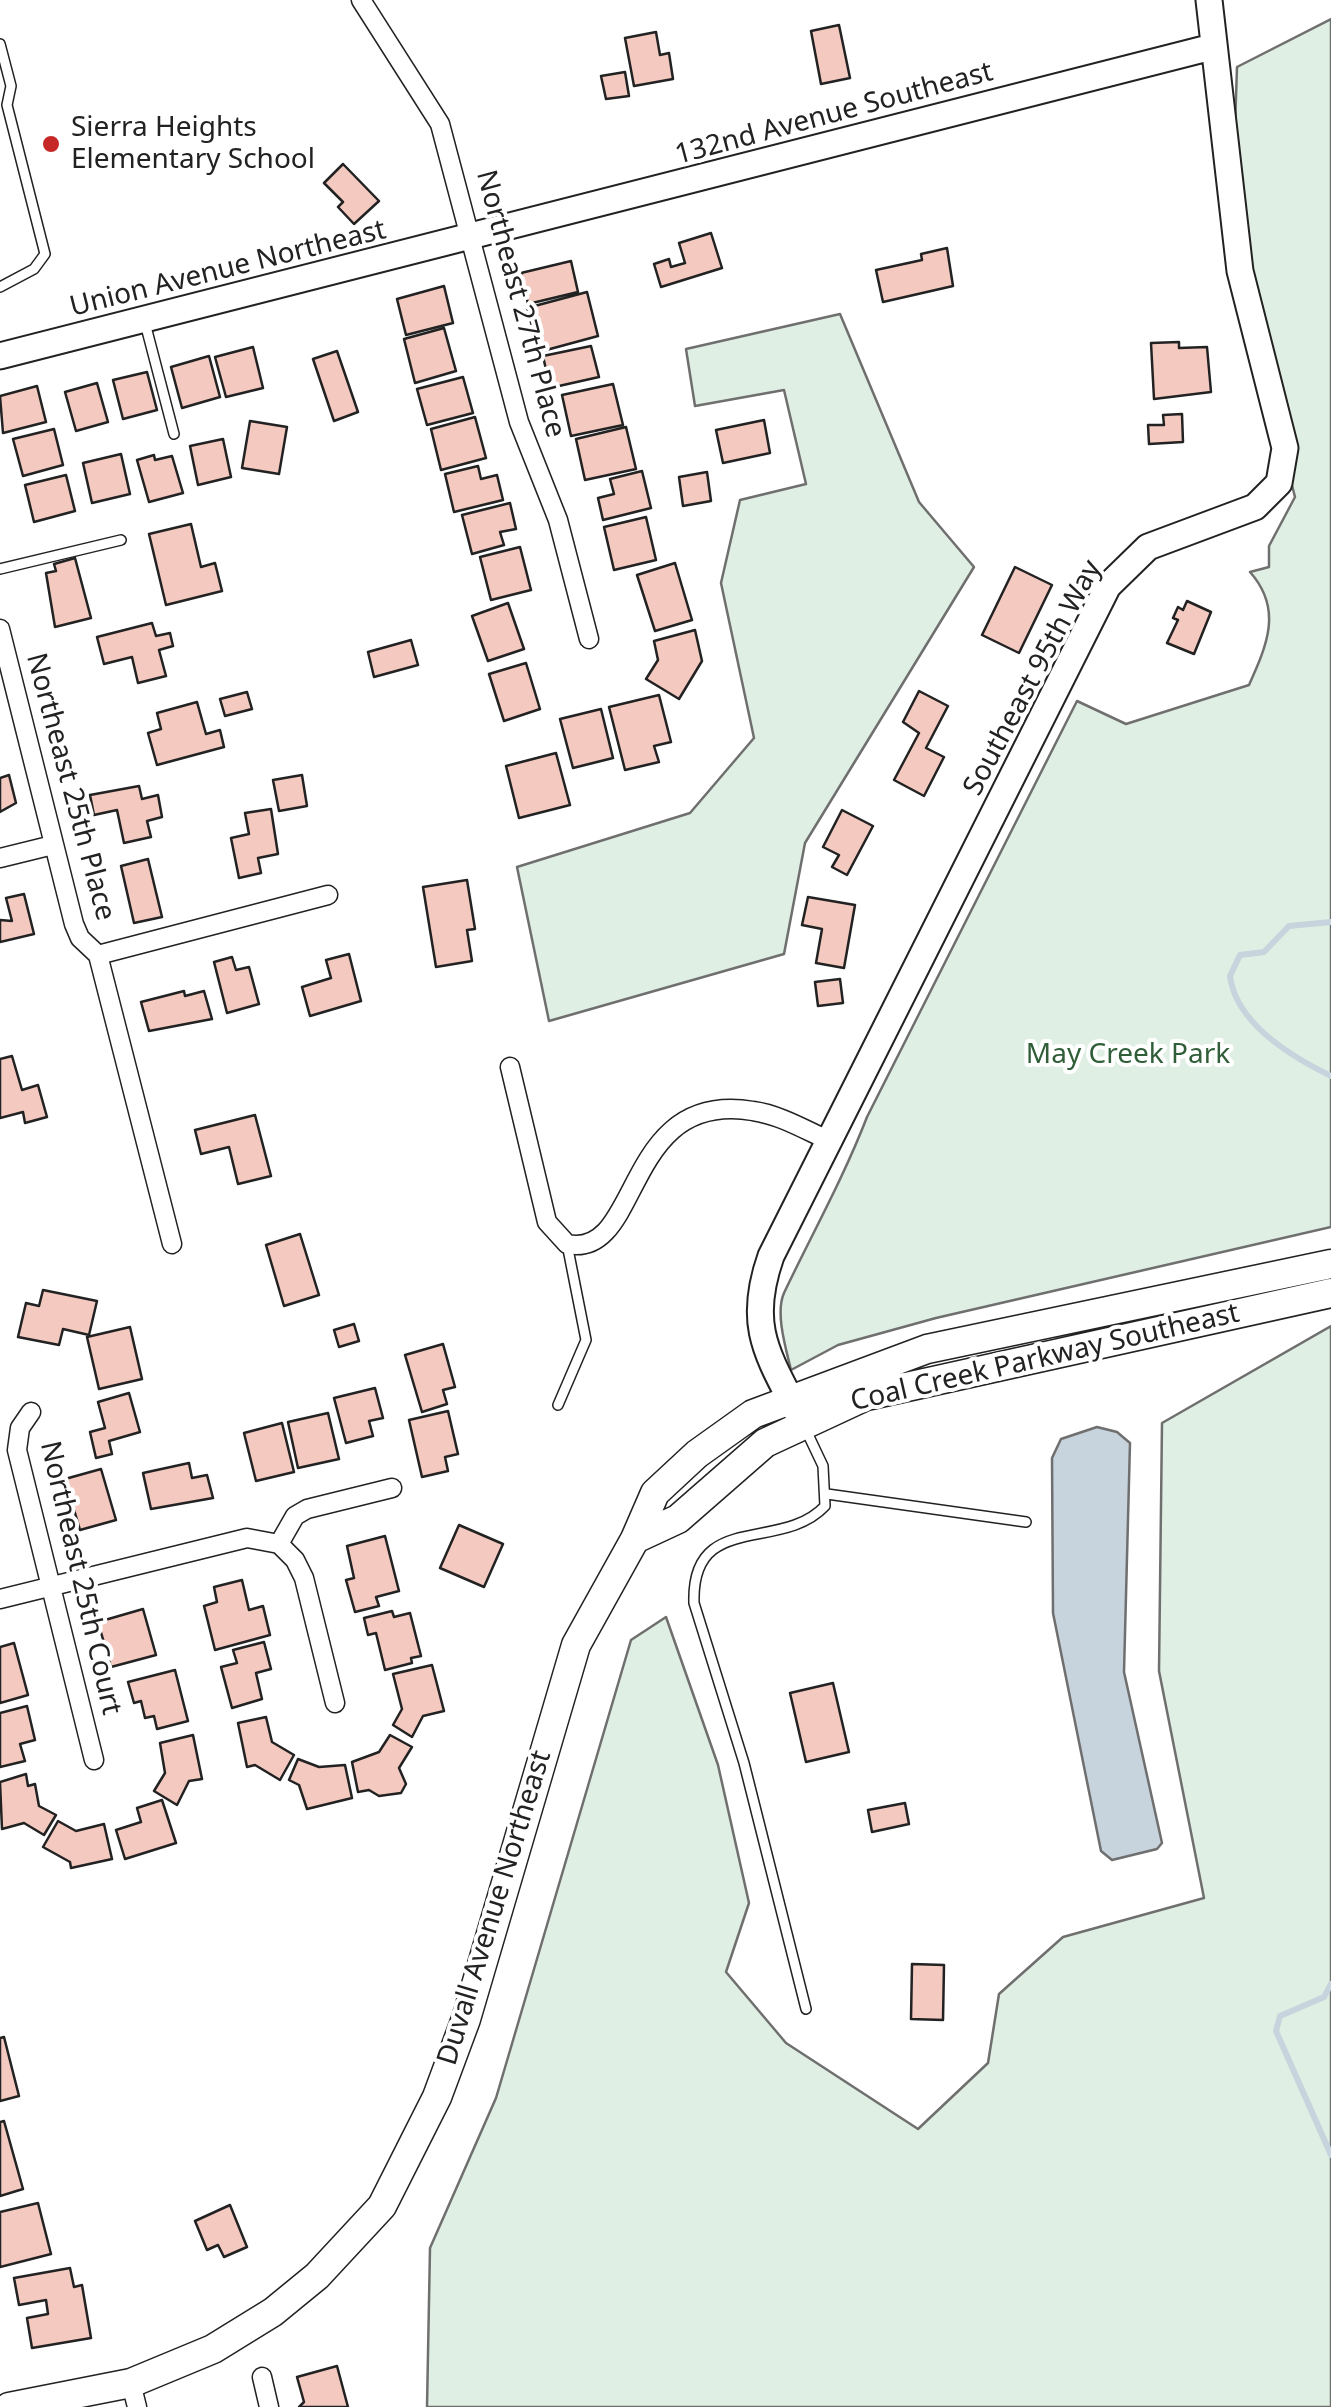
<!DOCTYPE html>
<html>
<head>
<meta charset="utf-8">
<style>
  body { margin:0 }
  canvas { display:block; background:#fff }
</style>
</head>
<body>
<canvas width="1331" height="2407"></canvas>
<script>
const ctx = document.querySelector('canvas').getContext('2d');
ctx.lineJoin = 'round';
function fill(path, color) {
  ctx.fillStyle = color;
  ctx.fill(path, 'evenodd');
}
function strokePath(path, color, width, dash) {
  ctx.strokeStyle = color;
  ctx.lineWidth = width;
  ctx.lineCap = dash ? 'butt' : 'round';
  ctx.setLineDash(dash || []);
  ctx.stroke(path);
}
function drawText(font, color, halo, rows, align = 'center') {
  ctx.font = font + ' "Noto Sans",sans-serif';
  ctx.lineWidth = 8;
  ctx.setLineDash([]);
  ctx.textBaseline = 'middle';
  ctx.strokeStyle = halo;
  ctx.fillStyle = color;
  for (const [text, x, y, turn = 0] of rows) {
    ctx.save();
    ctx.translate(x, y);
    ctx.rotate((+turn || 0) * Math.PI / 180);
    ctx.textAlign = isNaN(turn) ? turn : align;
    if (halo) ctx.strokeText(text, 0, 0);
    ctx.fillText(text, 0, 0);
    ctx.restore();
  }
}
const green = new Path2D(`
  M1331 19V1227L936 1318 838 1345 791 1370C786 1349 775 1313 784 1293 812 1234 843 1179 867 1117L1077 701 1126 724 1249 685C1267 645 1283 609 1250 572L1269 567V546L1295 497 1231 248 1237 67Z
  M840 314 919 502 974 567 805 843 784 954 549 1021 517 867 690 813 754 738 721 583 740 500 806 484 784 390 695 406 686 349Z
  M1331 1326V2407H427L430 2248 496 2098 631 1640 666 1617 718 1765 749 1903 726 1972 786 2043 918 2129 988 2063 999 1994 1063 1937 1204 1898 1159 1671 1162 1423Z`);
const water = new Path2D(`
  M1097 1427 1117 1432 1130 1443 1124 1672 1162 1843 1157 1849 1112 1860 1101 1851 1053 1613 1052 1458 1061 1439Z`);
const stream = new Path2D(`
  M1331 922 1289 926 1264 952 1240 955 1230 976C1236 1024 1292 1057 1331 1076
  M1331 1984 1324 1997 1280 2016 1276 2031 1331 2155`);
const building = new Path2D(`
  M839 25 850 78 821 84 811 31Z
  M656 32 660 55 669 53 673 79 634 86 625 38Z
  M625 72 629 96 606 99 601 76Z
  M343 164 379 201 354 224 338 207 343 202 324 183Z
  M711 233 722 268 661 287 654 264 669 259 671 267 685 263 679 243Z
  M947 248 953 286 883 302 876 270 922 260 921 254Z
  M571 261 578 292 528 304 521 273Z
  M444 286 453 323 406 335 397 299Z
  M587 292 598 336 539 352 527 308Z
  M444 328 456 371 415 383 404 339Z
  M1179 342V348L1207 347 1211 392 1154 399 1151 343Z
  M591 346 599 377 550 388 543 356Z
  M253 347 263 388 226 397 215 357Z
  M337 351 358 412 334 421 313 359Z
  M209 356 220 397 182 408 171 367Z
  M147 372 157 410 123 419 113 380Z
  M463 377 473 413 427 425 417 389Z
  M97 383 108 422 76 431 65 392Z
  M613 384 623 425 571 436 562 395Z
  M37 386 46 422 3 433 0 396Z
  M1182 414 1183 442 1149 444 1148 425H1164L1163 415Z
  M475 417 486 458 441 470 431 429Z
  M764 420 770 453 723 463 716 430Z
  M250 421 287 427 279 474 242 468Z
  M626 427 636 469 585 480 576 439Z
  M54 429 63 465 23 476 13 439Z
  M223 439 231 477 198 485 190 446Z
  M121 454 130 494 92 503 83 463Z
  M154 455 155 460 172 456 183 493 149 502 137 460Z
  M478 466 481 479 497 475 503 500 454 512 445 474Z
  M642 471 651 508 603 520 598 498 614 494 610 479Z
  M707 472 711 501 683 506 679 477Z
  M66 475 75 511 34 522 25 485Z
  M510 503 516 529 500 532 504 545 472 554 462 515Z
  M646 517 656 560 614 570 604 527Z
  M191 524 201 567 215 563 222 591 166 605 149 534Z
  M520 547 531 590 491 600 480 557Z
  M75 558 91 618 55 627 46 573 56 571 54 564Z
  M675 563 692 620 655 631 637 575Z
  M1015 567 1052 585 1019 653 982 635Z
  M1187 601 1211 612 1194 654 1167 643 1178 620 1173 618 1178 607 1183 610Z
  M508 603 524 649 488 661 472 616Z
  M152 623 156 636 170 633 173 646 159 650 166 676 138 683 132 657 104 664 97 637Z
  M695 630 702 661 679 699 646 679 658 660 654 641Z
  M411 640 418 665 374 677 368 652Z
  M526 663 540 709 504 721 489 674Z
  M919 691 948 706 926 748 944 757 924 796 894 780 919 733 903 722Z
  M247 692 252 709 225 716 220 699Z
  M659 695 671 742 654 746 659 762 625 770 609 707Z
  M197 702 206 734 220 730 224 747 157 765 148 733 161 729 157 713Z
  M601 709 613 758 573 768 560 719Z
  M556 753 570 805 519 818 506 766Z
  M9 775 16 803 0 812V778Z
  M302 775 307 806 279 811 273 780Z
  M139 786 142 799 158 795 162 817 147 821 151 837 124 843 117 810 94 815 90 795Z
  M271 809 278 854 258 858 261 873 239 878 231 838 249 834 245 813Z
  M842 810 873 826 847 875 832 867 839 855 823 847Z
  M148 859 162 917 134 923 121 866Z
  M467 880 475 929 467 930 472 961 436 967 423 887Z
  M24 894 34 934 0 942V920L12 921 6 898Z
  M808 897 855 905 844 968 816 963 822 929 802 925Z
  M349 954 361 1001 310 1016 302 987 331 978 326 960Z
  M232 957 236 970 249 967 259 1004 227 1013 214 962Z
  M840 979 843 1003 818 1006 815 982Z
  M184 991 185 996 204 991 212 1019 149 1031 141 1002Z
  M12 1056 22 1090 38 1085 47 1117 25 1123 23 1112 0 1118V1059Z
  M255 1115 271 1176 238 1184 229 1147 201 1154 195 1130Z
  M300 1234 319 1295 284 1306 266 1245Z
  M43 1290 97 1301 89 1335 63 1329 59 1345 18 1337 26 1303 39 1306Z
  M354 1324 359 1341 339 1347 334 1330Z
  M130 1327 142 1379 99 1389 87 1337Z
  M443 1344 455 1387 443 1390 447 1404 422 1412 405 1355Z
  M375 1388 383 1418 369 1421 373 1436 346 1443 334 1398Z
  M129 1393 140 1432 109 1441 112 1454 96 1458 90 1432 105 1428 98 1402Z
  M448 1411 458 1454 445 1457 448 1471 422 1477 409 1420Z
  M328 1413 339 1459 298 1468 288 1422Z
  M282 1423 294 1472 256 1481 244 1433Z
  M189 1463 192 1478 207 1475 213 1498 151 1509 143 1473Z
  M101 1469 116 1520 80 1530 65 1479Z
  M459 1525 503 1544 484 1587 440 1568Z
  M385 1536 399 1591 376 1597 379 1606 355 1612 346 1580 354 1578 347 1546Z
  M242 1580 249 1610 263 1606 270 1635 215 1650 204 1606 217 1602 214 1587Z
  M143 1609 156 1655 111 1667 98 1622Z
  M392 1611 394 1617 410 1613 421 1656 411 1658 412 1663 385 1670 376 1633 368 1635 364 1618Z
  M264 1642 271 1669 256 1673 262 1699 232 1708 221 1667 237 1663 233 1650Z
  M14 1643 28 1695 0 1703V1647Z
  M432 1665 444 1711 423 1716 412 1737 393 1725 402 1709 393 1674Z
  M175 1670 188 1721 157 1729 154 1716 145 1718 141 1701 134 1703 128 1682Z
  M833 1683 849 1752 806 1762 790 1693Z
  M27 1706 35 1740 20 1744 25 1761 0 1767V1713Z
  M266 1717 272 1742 294 1755 280 1780 255 1765 247 1767 238 1723Z
  M193 1735 202 1779 189 1781 177 1805 154 1791 165 1773 160 1743Z
  M390 1735 412 1747 399 1768 406 1784 401 1793 379 1796 369 1790 358 1792 352 1762 379 1752Z
  M298 1759 319 1767 345 1765 352 1798 307 1809 299 1785 289 1780Z
  M26 1774 28 1786 35 1784 39 1806 56 1815 44 1835 24 1823 2 1829 0 1782Z
  M162 1800 176 1843 125 1859 116 1830 141 1822 137 1808Z
  M905 1803 909 1824 872 1832 868 1810Z
  M58 1821 76 1831 104 1824 112 1859 71 1868 70 1862 43 1847Z
  M912 1964 944 1965 943 2020 911 2019Z
  M4 2037 19 2096 0 2101V2038Z
  M4 2121 23 2189 0 2196V2122Z
  M38 2203 51 2254 0 2267V2212Z
  M230 2205 247 2247 224 2257 218 2245 207 2250 195 2221Z
  M70 2268 74 2287 82 2285 91 2338 32 2348 27 2318 48 2314 46 2300 19 2305 14 2278Z
  M337 2366 348 2407H299L304 2402 297 2377Z`);
const lane = new Path2D(`
  M0 44 11 86 7 105 45 254 34 269 0 287
  M145 323 174 434
  M0 569 121 540
  M558 1405 586 1340 567 1244
  M805 1428 823 1466 825 1506C781 1553 691 1510 694 1603L744 1763 806 2009
  M827 1494 1026 1522`);
const street = new Path2D(`
  M361 0 440 124 519 422 558 520 589 639
  M0 629 74 924 80 938 98 955 172 1244
  M0 858 53 845
  M98 955 328 895
  M510 1067 547 1222 567 1244C643 1260 621 1089 753 1111 781 1115 807 1131 832 1142
  M31 1412 20 1428 17 1450 94 1760
  M279 1544 295 1560 304 1578 335 1703
  M0 1599 247 1538 279 1544 295 1516 307 1509 392 1488
  M262 2377 269 2407
  M131 2383 137 2407`);
const secondary = new Path2D(`
  M0 356 1212 47
  M800 1418C768 1355 746 1327 771 1256L1108 586 1148 547 1255 507 1279 483 1285 448 1240 271 1209 0`);
const primary = new Path2D(`
  M635 1539 678 1519 765 1443 866 1396 1331 1293
  M9 2407 131 2383 213 2349 273 2312 317 2276 382 2206 437 2097 466 2019 576 1645 635 1539 655 1493 697 1454 753 1414 927 1349 1331 1264`);
const markers = [
  [51,144,10,"#c62828"]
];
const streetNames = [
  ["132nd Avenue Southeast",834,114,-15],
  ["Union Avenue Northeast",228,269,-14],
  ["Northeast 27th Place",520,304,75],
  ["Southeast 95th Way",1033,678,-62],
  ["Northeast 25th Place",70,787,75],
  ["Coal Creek Parkway Southeast",1045,1358,-13],
  ["Northeast 25th Court",80,1578,77],
  ["Duvall Avenue Northeast",495,1908,-73]
];
const poiNames = [
  ["Sierra Heights",71,128],
  ["Elementary School",71,160]
];
const parkNames = [
  ["May Creek Park",1128,1055]
];
fill(green, '#e0efe3');
strokePath(green, '#6f6f6f', 2.5);
fill(water, '#c7d3dd');
strokePath(water, '#6f6f6f', 2.5);
strokePath(stream, '#c7d3dd', 6);
fill(building, '#f3c9c0');
strokePath(building, '#222', 2.5);
strokePath(lane, '#222', 12);
strokePath(street, '#222', 21);
strokePath(secondary, '#222', 29);
strokePath(primary, '#222', 31);
strokePath(lane, '#fff', 9);
strokePath(street, '#fff', 18);
strokePath(secondary, '#fff', 25);
strokePath(primary, '#fff', 28);
for (const [x, y, r, color] of markers) {
  const dot = new Path2D();
  dot.arc(x, y, r, 0, 2 * Math.PI);
  ctx.fillStyle = color;
  ctx.fill(dot);
  strokePath(dot, '#fff', 4);
}
drawText('28px', '#222', '#fff', streetNames);
drawText('28px', '#222', '#fff', poiNames, 'left');
drawText('28px', '#2f5e38', '#fff', parkNames);
</script>
</body>
</html>
